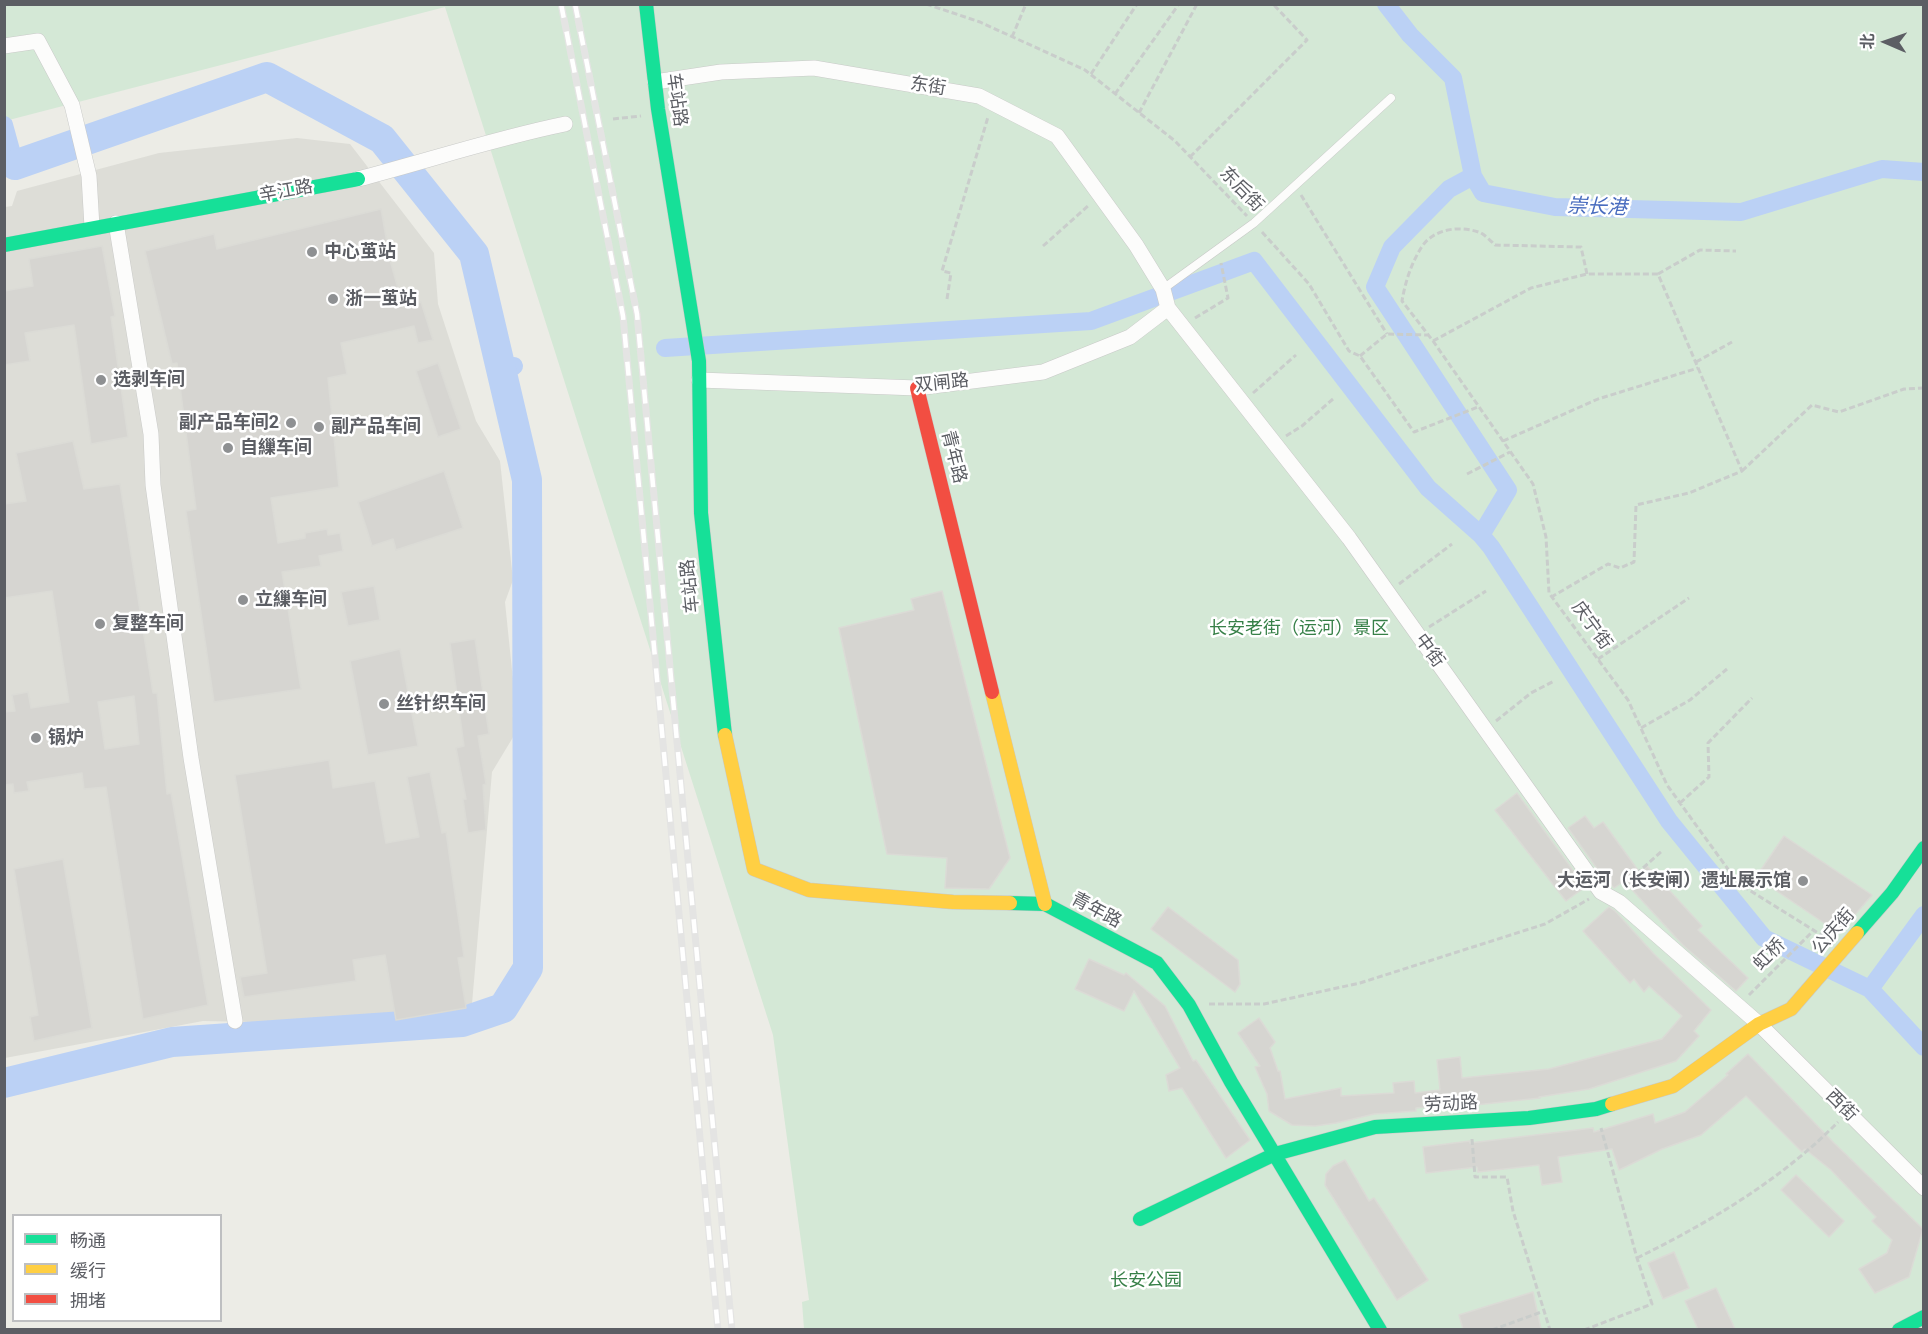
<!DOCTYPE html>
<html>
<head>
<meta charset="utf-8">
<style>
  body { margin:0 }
  #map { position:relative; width:1928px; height:1334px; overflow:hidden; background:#ecece6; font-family:Roboto,"Noto Sans SC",sans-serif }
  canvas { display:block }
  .frame { position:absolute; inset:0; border:6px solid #5c5e64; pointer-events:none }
  .legend { position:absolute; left:12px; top:1214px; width:210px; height:108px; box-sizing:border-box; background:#fff; border:2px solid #bebfc1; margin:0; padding:8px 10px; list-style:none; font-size:18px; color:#5c5e64 }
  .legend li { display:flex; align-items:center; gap:12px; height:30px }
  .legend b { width:30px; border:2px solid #bebfc1 }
  .north { position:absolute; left:1856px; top:12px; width:60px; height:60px; -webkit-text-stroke:4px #fff; paint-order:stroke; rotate:272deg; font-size:16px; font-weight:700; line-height:24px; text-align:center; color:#5c5e64 }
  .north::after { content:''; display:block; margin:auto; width:21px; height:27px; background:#5c5e64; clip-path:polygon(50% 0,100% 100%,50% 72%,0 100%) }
</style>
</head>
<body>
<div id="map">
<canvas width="1928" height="1334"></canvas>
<div class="frame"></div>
<ul class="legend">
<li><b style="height:8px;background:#16e098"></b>畅通</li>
<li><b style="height:8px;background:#ffcf43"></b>缓行</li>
<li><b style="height:8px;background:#f24e42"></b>拥堵</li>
</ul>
<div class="north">北</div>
</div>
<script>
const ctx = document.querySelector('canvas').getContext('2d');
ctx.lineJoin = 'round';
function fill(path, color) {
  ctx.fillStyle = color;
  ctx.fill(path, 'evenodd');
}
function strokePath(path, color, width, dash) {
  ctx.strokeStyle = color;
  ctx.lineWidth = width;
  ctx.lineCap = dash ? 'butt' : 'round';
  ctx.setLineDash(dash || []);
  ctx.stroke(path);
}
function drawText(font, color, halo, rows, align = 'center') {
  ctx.font = font + ' Roboto,"Noto Sans SC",sans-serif';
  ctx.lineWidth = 5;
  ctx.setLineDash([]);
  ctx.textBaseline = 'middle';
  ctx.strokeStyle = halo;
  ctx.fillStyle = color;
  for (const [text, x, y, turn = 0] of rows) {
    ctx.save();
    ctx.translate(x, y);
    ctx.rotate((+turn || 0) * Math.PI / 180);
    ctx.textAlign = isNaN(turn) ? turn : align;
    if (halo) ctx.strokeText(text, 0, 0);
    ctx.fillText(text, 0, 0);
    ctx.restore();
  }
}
const industrial = new Path2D(`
  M297 138 350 144 434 253 438 304 476 421 500 461 513 580 505 602 518 729 492 772 472 1004 351 1024 203 1021 5 1058V207L12 206 17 191 159 153Z`);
const green = new Path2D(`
  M5 5H1923V1329H804L802 1302 809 1300 773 1035 445 7 5 121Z`);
const canal = new Path2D(`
  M1386 4 1410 35 1453 78 1473 176 1483 193 1555 207 1741 212 1882 169 1924 172
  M4 125 15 165 4 168
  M1473 176 1449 189 1392 247 1375 287 1508 490 1481 535
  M665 348 1091 321 1254 261 1428 488 1481 535 1491 547 1669 821 1764 938 1870 989
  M500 368 514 366
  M1924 915 1870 989 1924 1047`);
const river = new Path2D(`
  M4 1083 172 1042 462 1022 503 1008 528 968 527 480 474 254 382 139 267 77 15 165`);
const building = new Path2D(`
  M381 209 390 260 403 307 421 302 433 340 418 343 414 326 341 343 347 374 328 378 339 487 271 498 278 543 305 538V533L327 529 328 535 340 533 343 551 319 556 321 566 282 572 301 689 214 702 186 511 196 509 177 363 172 364 145 251 214 234 217 249Z
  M102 246 115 316 111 317 128 437 91 444 74 325 25 333 30 361 4 365V291L33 286 29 259Z
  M438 363 461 429 438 437 416 371Z
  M73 441 84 489 120 484 153 693H157L167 794 171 793 208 1005 143 1019 106 787 84 789 82 773 27 782 29 791 14 793 13 784 4 785V712L15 711 12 695 28 692 31 708 69 702 52 591 4 598V504L26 501 16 453ZM134 696 139 744 105 749 98 702Z
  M444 471 463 528 396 550 393 539 372 546 358 502Z
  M374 586 380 620 348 626 341 592Z
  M942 591 1010 858 989 889 945 888 947 858 887 854 839 628 914 610 911 599Z
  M475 639 489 734 478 736 486 784 483 785 486 830 468 833 463 799H466L456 748 464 746 450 643Z
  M400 649 418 746 368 755 350 661Z
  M329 760 333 788 375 781 386 843 419 837 407 777 430 772 442 833 446 832 464 957 458 958 466 1008 396 1020 385 955 353 960 356 981 244 997 240 977 267 973 235 775Z
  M1517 793 1585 887 1566 901 1495 810Z
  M1585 816 1594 828 1603 822 1640 873 1647 866 1702 926 1698 930 1748 978 1736 991 1683 945 1624 881 1614 888 1601 874 1568 828Z
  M1784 836 1872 895 1839 933 1756 877Z
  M63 859 92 1028 34 1041 30 1017 38 1015 14 869Z
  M1168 907 1238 960 1240 984 1235 992 1151 929Z
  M1609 907 1615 911 1653 953 1711 1010 1694 1031 1699 1036 1676 1061 1589 1089 1539 1097 1540 1098 1475 1105 1474 1102 1416 1108V1111L1374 1114 1336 1123 1315 1126 1292 1125 1269 1111 1267 1094 1255 1067 1260 1066 1238 1033 1259 1018 1275 1042 1270 1048 1278 1071H1280L1285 1099 1341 1088V1096L1394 1093 1393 1083 1414 1081 1415 1093 1440 1090 1437 1060 1460 1057 1462 1078 1549 1069 1662 1039 1682 1016 1649 986 1644 992 1634 979 1630 983 1583 931Z
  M1089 959 1124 975 1126 973 1165 1006 1193 1061 1196 1060 1250 1140 1226 1158 1182 1088 1169 1091 1166 1075 1180 1068 1134 991 1124 1011 1075 989Z
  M1748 1054 1834 1143 1923 1229 1909 1277 1875 1293 1859 1269 1887 1253 1892 1240 1872 1221 1876 1217 1831 1170 1805 1149 1802 1152 1746 1096 1701 1135 1662 1149 1619 1170 1612 1149 1558 1157 1562 1182 1542 1185 1539 1165 1478 1172 1477 1167 1426 1173 1423 1147 1470 1141V1143L1593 1128 1594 1132 1653 1114 1655 1123 1685 1112 1728 1075 1726 1074Z
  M1345 1160 1369 1201 1374 1198 1428 1280 1397 1300 1325 1185 1326 1174 1333 1166Z
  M1796 1175 1844 1221 1829 1237 1781 1190Z
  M1674 1252 1689 1288 1663 1299 1648 1263Z
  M1716 1288 1735 1329H1698L1685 1301Z
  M1533 1292 1541 1329H1463L1459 1315Z`);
const path = new Path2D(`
  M926 4 980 22 1085 70 1175 141 1247 216
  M1012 37 1026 4
  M1091 74 1137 4
  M1115 94 1179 4
  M1139 113 1197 4
  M613 119 641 116
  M1190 157 1307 40 1273 4
  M1301 195 1387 334
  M1262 232 1309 284 1349 351 1360 356 1414 432 1478 407
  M1043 246 1089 205
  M1587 274 1581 247 1495 245C1491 241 1486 236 1481 233 1461 225 1433 228 1421 248 1411 264 1405 283 1402 301L1433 341 1533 484 1546 537 1549 593 1628 700 1667 785 1738 883 1826 938
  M1658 274 1700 250 1736 251
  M947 299 951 273 942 271 988 117
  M1195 318 1228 298 1221 263
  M1433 341 1531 288 1587 274H1658L1742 471 1689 493 1636 505 1634 562 1620 568 1608 564 1553 596
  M1360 356 1387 334 1428 335
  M1696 362 1732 342
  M1253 393 1296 355
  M1286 436 1302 426 1333 399
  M1503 441 1598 399 1698 368
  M1742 471 1812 405 1839 412 1904 389 1924 388
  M1467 474 1510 452
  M1399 584 1452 544
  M1429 627 1486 591
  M1598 659 1689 598
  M1496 721 1531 693 1554 681
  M1641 728 1690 700 1727 669
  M1680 803 1709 777 1708 743 1752 698
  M1623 886 1662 851
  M1749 995 1814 930
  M1209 1004H1264L1360 983 1545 924 1589 899
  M1472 1139 1475 1177H1507L1513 1211 1550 1330
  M1637 1258C1710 1222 1781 1180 1838 1122
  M1492 1330 1544 1311
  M1584 1330 1652 1304 1637 1258 1601 1128`);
const lane = new Path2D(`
  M1163 289 1254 223 1391 98`);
const street = new Path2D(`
  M4 46 38 41 72 105 89 176 92 227
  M655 82 721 72 814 68 979 96 1057 136 1136 245 1163 289 1168 308 1349 538 1601 892 1619 902 1759 1024 1924 1188
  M358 179C427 161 496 138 565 124
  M116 223 151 434 153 485 191 758 235 1021
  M699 380 917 388 1043 372 1130 337 1168 308`);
const fast = new Path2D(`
  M646 4 658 109 699 361 701 513 725 735
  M4 245 358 179
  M1010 903 1045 904 1157 963 1189 1005 1231 1082 1380 1330
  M1857 933 1892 893 1924 848
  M1140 1219 1275 1154 1375 1127 1529 1118 1596 1109 1612 1104
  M1899 1330 1924 1317`);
const slow = new Path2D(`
  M992 692 1045 904
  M725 735 754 869 809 890 953 902 1010 903
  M1612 1104 1673 1086 1759 1024 1791 1009 1857 933`);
const jam = new Path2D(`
  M917 388 992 692`);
const rail = new Path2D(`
  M561 4 623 316 718 1330
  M575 4 637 314 732 1330`);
const markers = [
  [312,252,6,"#8e9092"],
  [333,299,6,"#8e9092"],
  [101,380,6,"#8e9092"],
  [291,423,6,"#8e9092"],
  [319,427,6,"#8e9092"],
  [228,448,6,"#8e9092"],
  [243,600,6,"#8e9092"],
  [100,624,6,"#8e9092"],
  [384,704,6,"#8e9092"],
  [36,738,6,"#8e9092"],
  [1803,881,6,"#8e9092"]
];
const streetNames = [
  ["东街",928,87,9],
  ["车站路",676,100,82],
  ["东后街",1241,190,46],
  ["辛江路",286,192,-10],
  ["双闸路",942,384,-6],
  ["青年路",953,457,76],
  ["车站路",691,586,-96],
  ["庆宁街",1591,626,54],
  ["中街",1429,651,54],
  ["青年路",1096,911,28],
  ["公庆街",1834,932,-49],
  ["虹桥",1770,955,-45],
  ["劳动路",1451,1105,-3],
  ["西街",1841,1106,45]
];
const poiNames = [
  ["中心茧站",324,252],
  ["浙一茧站",345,299],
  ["选剥车间",113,380],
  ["副产品车间2",279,423,"right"],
  ["副产品车间",331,427],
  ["自繅车间",240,448],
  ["立繅车间",255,600],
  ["复整车间",112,624],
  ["丝针织车间",396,704],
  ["锅炉",48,738],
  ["大运河（长安闸）遗址展示馆",1791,881,"right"]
];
const parkNames = [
  ["长安老街（运河）景区",1299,629],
  ["长安公园",1146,1281]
];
const waterNames = [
  ["崇长港",1597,208,2]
];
fill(industrial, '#ddddd7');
fill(green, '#d4e8d6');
strokePath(canal, '#bbd1f5', 18);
strokePath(river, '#bbd1f5', 30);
fill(building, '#d6d5d1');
strokePath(building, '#dbdbd6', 1.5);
strokePath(lane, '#c9cac8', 9);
strokePath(street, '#c9cac8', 16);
strokePath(fast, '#c9c9c8', 15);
strokePath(slow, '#c9c9c8', 15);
strokePath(jam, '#c9c9c8', 15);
strokePath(path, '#c9cdcb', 3, [6, 3]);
strokePath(lane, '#fcfcfb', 8);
strokePath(street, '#fcfcfb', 15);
strokePath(fast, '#16e098', 14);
strokePath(slow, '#ffcf43', 14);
strokePath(jam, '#f24e42', 14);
strokePath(rail, '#e4e4e3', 7);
strokePath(rail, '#fff', 4.5, [14]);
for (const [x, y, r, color] of markers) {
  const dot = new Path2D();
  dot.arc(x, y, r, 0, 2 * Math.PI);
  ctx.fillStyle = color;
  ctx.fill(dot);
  strokePath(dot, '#fff', 2);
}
drawText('18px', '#5c5e64', '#fff', streetNames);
drawText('bold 18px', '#5c5e64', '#fff', poiNames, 'left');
drawText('18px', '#378048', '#fff', parkNames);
drawText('italic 20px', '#496cbf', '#fff', waterNames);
</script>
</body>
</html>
